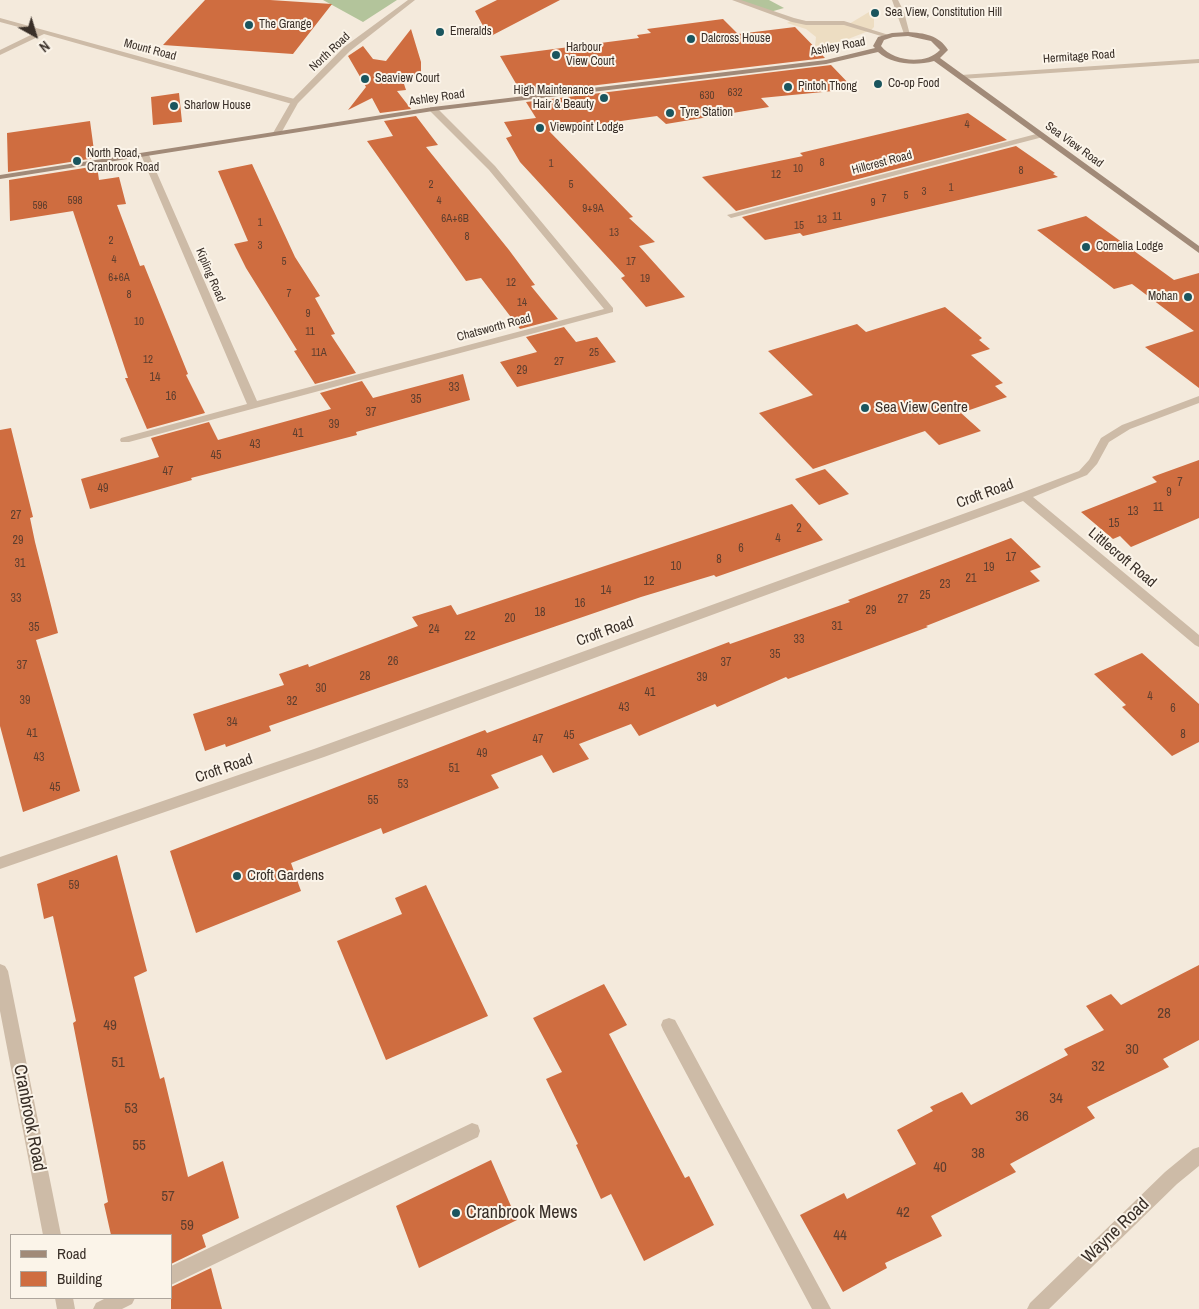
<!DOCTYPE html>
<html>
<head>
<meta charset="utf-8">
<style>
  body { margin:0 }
  #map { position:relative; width:1199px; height:1309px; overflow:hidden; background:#f4eadc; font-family:"Archivo Narrow",sans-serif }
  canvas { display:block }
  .legend { position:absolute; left:10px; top:1234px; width:162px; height:65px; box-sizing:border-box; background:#fbf4e9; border:1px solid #ada59c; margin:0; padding:6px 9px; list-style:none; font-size:15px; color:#392f28 }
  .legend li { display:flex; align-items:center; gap:10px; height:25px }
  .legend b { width:25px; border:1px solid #ada59c }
  .north { position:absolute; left:10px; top:10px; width:50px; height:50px; -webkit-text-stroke:4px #fbf4e9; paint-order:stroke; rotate:141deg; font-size:14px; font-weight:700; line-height:20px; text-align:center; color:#392f28 }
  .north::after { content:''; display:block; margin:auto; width:18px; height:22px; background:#392f28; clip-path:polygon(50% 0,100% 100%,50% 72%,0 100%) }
</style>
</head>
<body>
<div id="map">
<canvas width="1199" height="1309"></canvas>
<ul class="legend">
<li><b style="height:6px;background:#a18a78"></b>Road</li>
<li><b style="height:14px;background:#cf6d40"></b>Building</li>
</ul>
<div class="north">N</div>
</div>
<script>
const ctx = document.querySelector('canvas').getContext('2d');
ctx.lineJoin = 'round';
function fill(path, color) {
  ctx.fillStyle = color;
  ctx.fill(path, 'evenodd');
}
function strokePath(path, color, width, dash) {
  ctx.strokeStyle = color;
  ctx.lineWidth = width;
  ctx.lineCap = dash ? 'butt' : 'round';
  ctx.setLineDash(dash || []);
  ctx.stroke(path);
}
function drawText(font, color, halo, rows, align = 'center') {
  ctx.font = font + ' "Archivo Narrow",sans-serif';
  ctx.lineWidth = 4;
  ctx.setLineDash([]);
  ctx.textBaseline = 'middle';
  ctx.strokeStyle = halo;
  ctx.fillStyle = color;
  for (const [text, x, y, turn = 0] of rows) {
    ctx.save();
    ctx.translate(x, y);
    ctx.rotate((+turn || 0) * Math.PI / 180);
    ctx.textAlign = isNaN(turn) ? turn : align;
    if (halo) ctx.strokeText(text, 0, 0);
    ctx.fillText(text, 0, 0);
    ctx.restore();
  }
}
const green = new Path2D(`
  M323 0H397L363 22Z
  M735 0H769L784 8 770 12Z`);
const plaza = new Path2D(`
  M874 9V27L871 30 805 56 815 46 816 37 806 29 787 23 792 20 849 24Z`);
const building = new Path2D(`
  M205 0H270L332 4 293 54 163 45Z
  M497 0H560L489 37 475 11Z
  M723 19 738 34 795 27 825 58 522 94 500 56 639 38 637 35 651 33 647 29Z
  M411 29 421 62V72L403 81 406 90 397 91 411 109 380 113 372 98 348 110 366 87 348 56 363 46 373 59 386 61Z
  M831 65 854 89 761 98 769 107 666 124 657 116 549 131 633 217 629 218 655 242 639 246 685 297 646 307 621 278 625 276 520 162 506 138 512 136 504 122 536 118 526 102Z
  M179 93 182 122 153 125 151 97Z
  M968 113 1007 140 736 211 702 177 803 156 800 153Z
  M416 116 438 145 426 147 509 250 535 285 531 286 558 319 520 329 481 278 466 281 367 141 393 136 384 121Z
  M90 121 95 158 8 172 7 133Z
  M1016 146 1055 173 1053 174 1058 177 803 236 800 233 765 240 742 217Z
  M252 164 295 257 320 296 315 298 335 334 331 335 356 373 315 384 294 351 297 350 246 268 234 244 248 241 218 171Z
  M97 166 99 180 119 177 126 204 117 205 140 266 144 265 188 374 186 375 205 413 147 429 125 378H128L73 211 10 221 9 180Z
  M1086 216 1174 280 1199 273V388L1145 347 1194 331 1132 284 1114 289 1037 230Z
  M945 307 982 338 979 340 990 349 971 355 1003 383 995 386 1007 397 961 413 981 431 939 445 925 431 813 469 759 413 813 395 768 351 857 324 866 332Z
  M564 327 576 342 597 337 616 362 517 387 500 362 537 352 526 337Z
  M463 374 470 400 356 432 357 435 191 478 192 480 90 509 81 479 159 457 151 438 209 422 218 440 331 409 320 393 362 381 373 398Z
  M11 428 33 517 30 518 35 542 58 633 36 640 80 791 23 812 0 726V430Z
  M1199 460V518L1131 547 1120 536 1113 539 1081 512 1157 482 1152 477Z
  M825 469 849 494 819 505 795 479Z
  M792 504 823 540 716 577 714 575 641 597 504 644 269 726 271 731 226 747 225 744 205 751 193 714 284 685 279 674 308 664 309 667 418 626 412 617 451 605 457 615Z
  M1011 538 1041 567 1030 571 1040 581 926 626 928 627 788 679 786 677 717 707 715 704 639 736 631 724 579 744 589 759 553 773 542 755 491 775 499 788 383 834 381 828 291 863 301 891 196 933 170 851 485 730 487 733 729 642 730 644 850 602 848 600Z
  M1142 653 1199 704V742L1172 756 1122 707 1126 705 1094 674Z
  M117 855 147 971 134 977 160 1079 164 1077 188 1177 223 1161 239 1218 202 1235 206 1247 171 1264V1235H111L104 1204 108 1202 73 1023 76 1021 53 916 44 919 37 884Z
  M426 885 488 1016 386 1060 337 941 402 914 395 898Z
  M1199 965V1040L1163 1059 1169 1067 1087 1107 1095 1118 1010 1164 1016 1172 931 1216 942 1236 885 1263 887 1268 843 1292 800 1215 844 1193 847 1199 916 1164 897 1130 933 1111 930 1107 962 1092 971 1105 1068 1055 1064 1049 1104 1030 1086 1006 1111 994 1121 1005Z
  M604 984 627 1025 609 1034 685 1178 689 1176 714 1225 644 1261 611 1194 601 1199 576 1145 578 1144 546 1079 562 1072 533 1018Z
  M491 1160 517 1220 419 1268 396 1206Z
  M211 1268 222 1309H171V1287Z`);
const minor = new Path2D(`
  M0 18 298 100 299 102 292 104 44 34 0 55V50L37 32 0 22Z
  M1199 59V63L961 79 957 77 961 75Z
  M430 107H436L495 166 613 308V312L129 442H121L120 440 121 438 247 404 141 155 142 153 149 155 257 401 604 309 489 170 430 111Z
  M1040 133 1044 135 1043 137 731 218 727 215Z
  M1199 396V403L1130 429 1109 442 1097 464 1087 475 1033 497 1199 635V647L1195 645 1023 501 324 757 0 869V857L314 749 1021 493 1079 471 1089 460 1101 438 1122 425Z
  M0 964 5 966 8 971 61 1235H43L0 1011Z
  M669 1018 675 1020 831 1309H812L663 1030 661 1025 663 1020Z
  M472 1123 478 1125 480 1131 478 1137 171 1285V1266Z
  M1199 1147V1166L1177 1184 1049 1309H1027L1030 1303 1165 1172 1193 1149Z
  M55 1298H73L75 1309H57Z
  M106 1298H135L132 1304 122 1309H93L96 1303Z`);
const tertiary = new Path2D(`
  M408 0H415L350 51 298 103 280 135H274L273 133 292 100 344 47Z
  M732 0H741L794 18 806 21H844L892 36 888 38 844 25H806L792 22Z
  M892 0H898L904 12 910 35 904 34Z`);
const secondary = new Path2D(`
  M908 32C924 33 939 35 948 50L940 58 1199 246V253L934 61C916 66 893 65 878 52L826 64 433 111 0 179V175L433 107 826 60 875 48 873 46 878 37 892 33ZM908 36 931 41 940 50C926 65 894 62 881 46L884 40 893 37Z`);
const markers = [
  [875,13,5,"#1a555e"],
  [249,25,5,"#1a555e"],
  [440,32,5,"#1a555e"],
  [691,39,5,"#1a555e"],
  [556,55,5,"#1a555e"],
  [365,79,5,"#1a555e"],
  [878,84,5,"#1a555e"],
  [788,87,5,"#1a555e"],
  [604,98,5,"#1a555e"],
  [174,106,5,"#1a555e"],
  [670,113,5,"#1a555e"],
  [540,128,5,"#1a555e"],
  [77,161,5,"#1a555e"],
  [1086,247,5,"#1a555e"],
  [1188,297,5,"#1a555e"],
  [865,408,5,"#1a555e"],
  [237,876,5,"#1a555e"],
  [456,1213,5,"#1a555e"]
];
const farNumbernames = [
  ["632",735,93],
  ["630",707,96],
  ["4",967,125],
  ["8",822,163],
  ["1",551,164],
  ["10",798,169],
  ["8",1021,171],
  ["12",776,175],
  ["2",431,185],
  ["5",571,185],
  ["1",951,188],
  ["3",924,192],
  ["5",906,196],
  ["7",884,199],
  ["598",75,201],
  ["4",439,201],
  ["9",873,203],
  ["596",40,206],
  ["9+9A",593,209],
  ["11",837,217],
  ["6A+6B",455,219],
  ["13",822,220],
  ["1",260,223],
  ["15",799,226],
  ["13",614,233],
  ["8",467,237],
  ["2",111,241],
  ["3",260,246],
  ["4",114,260],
  ["5",284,262],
  ["17",631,262],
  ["6+6A",119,278],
  ["19",645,279],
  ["12",511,283],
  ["7",289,294],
  ["8",129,295],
  ["14",522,303],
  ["9",308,314],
  ["10",139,322],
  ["11",310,332],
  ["11A",319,353],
  ["25",594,353],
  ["12",148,360],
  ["27",559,362]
];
const farPoinames = [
  ["Sea View, Constitution Hill",885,13],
  ["The Grange",259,25],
  ["Emeralds",450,32],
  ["Dalcross House",701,39],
  ["Harbour",566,48],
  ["View Court",566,62],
  ["Seaview Court",375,79],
  ["Co-op Food",888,84],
  ["Pintoh Thong",798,87],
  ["High Maintenance",594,91,"right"],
  ["Hair & Beauty",594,105,"right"],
  ["Sharlow House",184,106],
  ["Tyre Station",680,113],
  ["Viewpoint Lodge",550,128],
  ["North Road,",87,154],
  ["Cranbrook Road",87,168],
  ["Cornelia Lodge",1096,247],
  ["Mohan",1178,297,"right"]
];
const farStreetnames = [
  ["Ashley Road",838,47,-11],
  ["Mount Road",150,50,15],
  ["North Road",330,52,-43],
  ["Hermitage Road",1079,57,-4],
  ["Ashley Road",437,98,-8],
  ["Sea View Road",1074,145,36],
  ["Hillcrest Road",882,163,-15],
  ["Kipling Road",210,275,67],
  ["Chatsworth Road",494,328,-15]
];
const numberNames = [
  ["29",522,371],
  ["14",155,378],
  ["33",454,388],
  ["16",171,397],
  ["35",416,400],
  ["37",371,413],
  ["39",334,425],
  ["41",298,434],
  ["43",255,445],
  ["45",216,456],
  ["47",168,472],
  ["7",1180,483],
  ["49",103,489],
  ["9",1169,493],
  ["11",1158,508],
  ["13",1133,512],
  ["27",16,516],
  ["15",1114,524],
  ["2",799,529],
  ["4",778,539],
  ["29",18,541],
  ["6",741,549],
  ["17",1011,558],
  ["8",719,560],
  ["31",20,564],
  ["10",676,567],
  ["19",989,568],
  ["21",971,579],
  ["12",649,582],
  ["23",945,585],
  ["14",606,591],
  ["25",925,596],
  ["33",16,599],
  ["27",903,600],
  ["16",580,604],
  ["29",871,611],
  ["18",540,613],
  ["20",510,619],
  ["31",837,627],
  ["35",34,628],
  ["24",434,630],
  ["22",470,637],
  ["33",799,640],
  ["35",775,655],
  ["26",393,662],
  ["37",726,663],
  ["37",22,666],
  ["28",365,677],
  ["39",702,678],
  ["30",321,689],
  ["41",650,693],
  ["4",1150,697],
  ["39",25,701],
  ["32",292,702],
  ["43",624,708],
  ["6",1173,709],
  ["34",232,723],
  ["41",32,734],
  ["8",1183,735],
  ["45",569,736],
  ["47",538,740],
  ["49",482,754],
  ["43",39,758],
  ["51",454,769],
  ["53",403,785],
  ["45",55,788],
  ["55",373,801],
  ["59",74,886]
];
const poiNames = [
  ["Sea View Centre",875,408],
  ["Croft Gardens",247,876]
];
const streetNames = [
  ["Croft Road",985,494,-20],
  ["Littlecroft Road",1122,558,40],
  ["Croft Road",605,632,-20],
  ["Croft Road",224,769,-19]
];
const nearNumbernames = [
  ["28",1164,1014],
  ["49",110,1026],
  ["30",1132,1050],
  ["51",118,1063],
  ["32",1098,1067],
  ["34",1056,1099],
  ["53",131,1109],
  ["36",1022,1117],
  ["55",139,1146],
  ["38",978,1154],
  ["40",940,1168],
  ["57",168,1197],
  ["42",903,1213],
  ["59",187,1226],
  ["44",840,1236]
];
const nearStreetnames = [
  ["Cranbrook Road",29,1118,79],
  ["Wayne Road",1116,1231,-44]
];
const nearPoinames = [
  ["Cranbrook Mews",466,1213]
];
fill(green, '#b3c49b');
fill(plaza, '#edddc2');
fill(building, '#cf6d40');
fill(minor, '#cdbba7');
fill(tertiary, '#cdbba7');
fill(secondary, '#a18a78');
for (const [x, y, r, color] of markers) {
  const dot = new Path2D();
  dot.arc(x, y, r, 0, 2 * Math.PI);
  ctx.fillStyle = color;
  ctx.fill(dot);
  strokePath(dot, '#fbf4e9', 2);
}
drawText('11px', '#5e3e2e', null, farNumbernames);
drawText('12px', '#392f28', '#fbf4e9', farPoinames, 'left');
drawText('12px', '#392f28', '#fbf4e9', farStreetnames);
drawText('12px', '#5e3e2e', null, numberNames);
drawText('15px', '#392f28', '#fbf4e9', poiNames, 'left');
drawText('15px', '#392f28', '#fbf4e9', streetNames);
drawText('15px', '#5e3e2e', null, nearNumbernames);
drawText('18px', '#392f28', '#fbf4e9', nearStreetnames);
drawText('18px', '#392f28', '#fbf4e9', nearPoinames, 'left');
</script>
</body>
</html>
